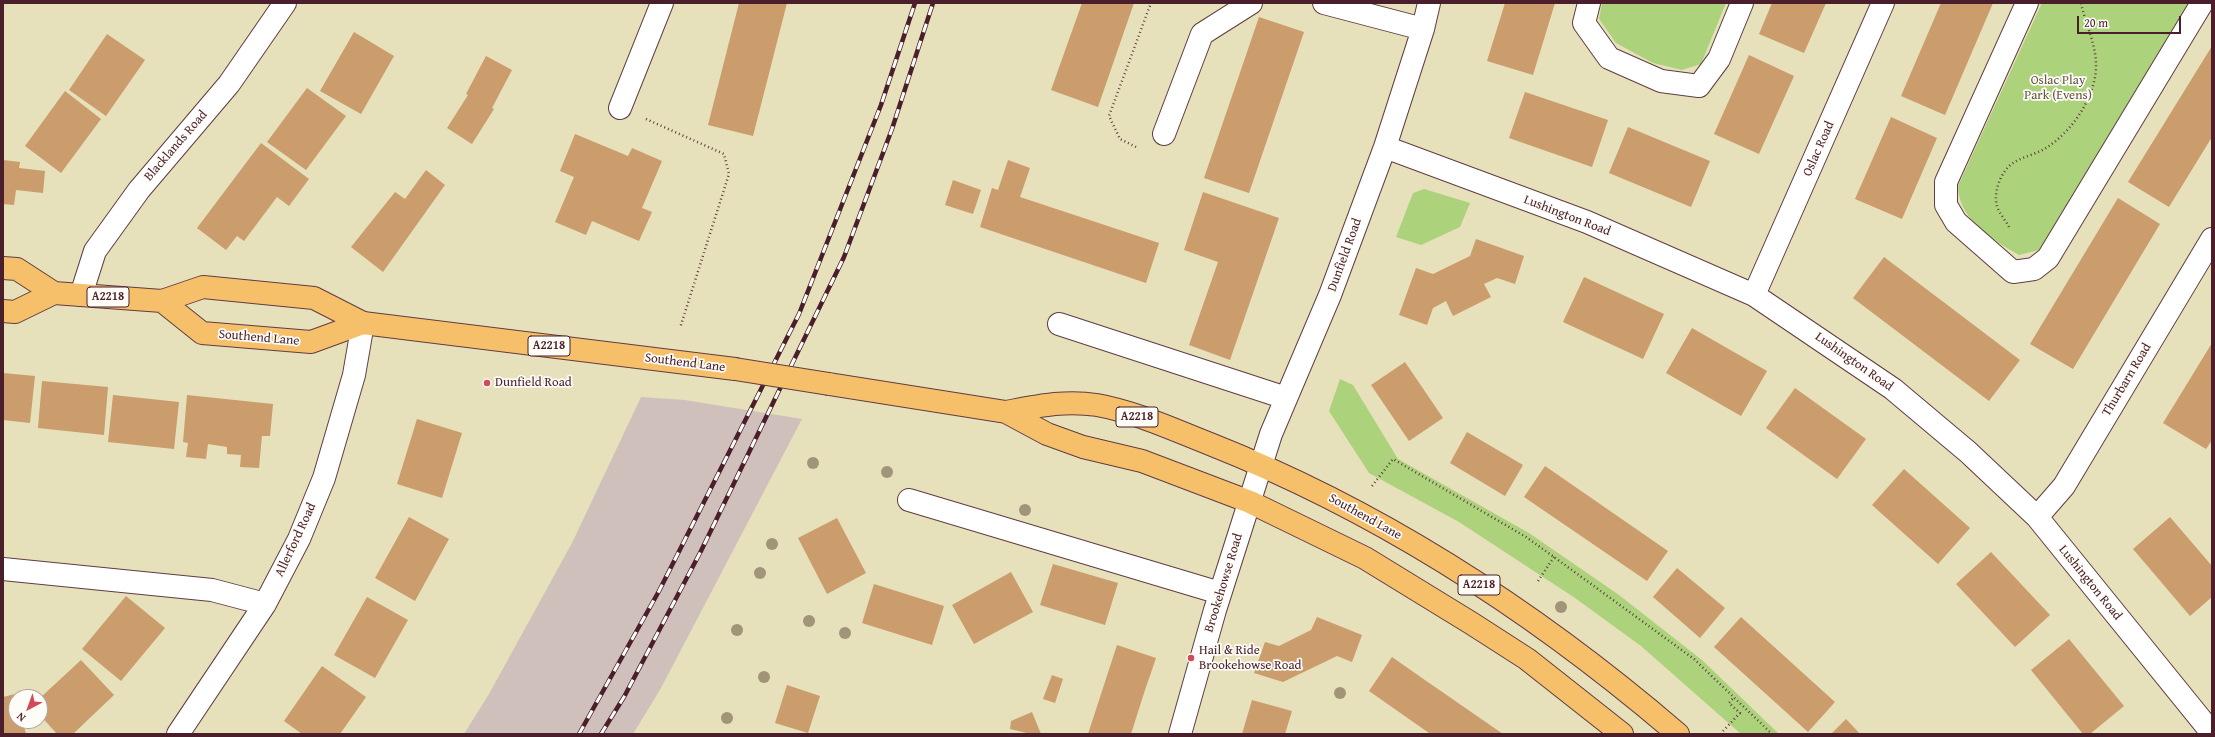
<!DOCTYPE html>
<html>
<head>
<meta charset="utf-8">
<style>
  body { margin:0 }
  #map { position:relative; width:2215px; height:737px; overflow:hidden; background:#e6e0bb; font-family:"Gentium Book Plus",serif }
  canvas { display:block }
  .frame { position:absolute; inset:0; border:4px solid #4a1f2b; pointer-events:none }
  .north { position:absolute; left:8px; top:689px; width:40px; height:40px; box-sizing:border-box; background:#fdfcf7; border:1px solid #b5a4a5; border-radius:50%; rotate:221deg; font-size:11px; font-weight:700; line-height:16px; text-align:center; color:#4a1f2b }
  .north::after { content:''; display:block; margin:auto; width:14px; height:18px; background:#d1495b; clip-path:polygon(50% 0,100% 100%,50% 72%,0 100%) }
  .scale { position:absolute; left:2077px; top:16px; width:104px; height:18px; box-sizing:border-box; border:2px solid #4a1f2b; border-top:0; padding-left:5px; font-size:12px; line-height:14px; white-space:nowrap; color:#4a1f2b; -webkit-text-stroke:3px #fdfcf7; paint-order:stroke }
</style>
</head>
<body>
<div id="map">
<canvas width="2215" height="737"></canvas>
<div class="frame"></div>
<div class="north">N</div>
<div class="scale">20 m</div>
</div>
<script>
const ctx = document.querySelector('canvas').getContext('2d');
ctx.lineJoin = 'round';
function fill(path, color) {
  ctx.fillStyle = color;
  ctx.fill(path, 'evenodd');
}
function strokePath(path, color, width, dash) {
  ctx.strokeStyle = color;
  ctx.lineWidth = width;
  ctx.lineCap = dash ? 'butt' : 'round';
  ctx.setLineDash(dash || []);
  ctx.stroke(path);
}
function drawText(font, color, halo, rows, align = 'center') {
  ctx.font = font + ' "Gentium Book Plus",serif';
  ctx.lineWidth = 3.5;
  ctx.setLineDash([]);
  ctx.textBaseline = 'middle';
  ctx.strokeStyle = halo;
  ctx.fillStyle = color;
  for (const [text, x, y, turn = 0] of rows) {
    ctx.save();
    ctx.translate(x, y);
    ctx.rotate((+turn || 0) * Math.PI / 180);
    ctx.textAlign = isNaN(turn) ? turn : align;
    if (halo) ctx.strokeText(text, 0, 0);
    ctx.fillText(text, 0, 0);
    ctx.restore();
  }
}
const industrial = new Path2D(`
  M641 397 685 400 802 419 661 688 633 734H464L489 694 572 543Z`);
const green = new Path2D(`
  M1602 3H1726L1701 64 1682 70 1653 63 1616 43 1599 19Z
  M2042 3H2192L2045 243 2039 250 2019 255C1993 240 1958 219 1958 186Z
  M1424 189 1470 203 1460 227 1421 245 1396 237 1413 193Z
  M1340 379 1353 385 1398 459 1529 533 1619 595 1702 660 1779 734H1741L1641 646 1575 598 1459 522 1369 473 1329 411Z`);
const building = new Path2D(`
  M739 3H787L753 136 708 125Z
  M1082 3H1134L1098 107 1051 90Z
  M1505 3H1555L1533 75 1487 61Z
  M1772 3H1826L1804 53 1759 34Z
  M1941 3H1993L1945 115 1901 96Z
  M1259 17 1304 32 1249 193 1204 178Z
  M354 32 394 56 361 114 320 91Z
  M107 34 145 60 106 116 69 90Z
  M2212 46V137L2169 207 2128 182Z
  M1749 55 1794 76 1759 154 1714 134Z
  M486 56 512 70 492 108 494 109 472 144 447 128 468 95 466 94Z
  M307 88 346 116 306 170 267 142Z
  M65 91 101 119 61 173 25 146Z
  M1525 92 1608 120 1592 167 1509 138Z
  M1891 117 1937 138 1902 219 1855 199Z
  M1628 127 1710 161 1691 207 1609 173Z
  M575 134 628 156 632 148 662 161 642 208 652 212 639 241 592 221 586 235 555 222 574 177 560 171Z
  M261 143 309 179 289 206 277 197 244 241 237 236 226 250 197 228Z
  M3 160 20 162 19 168 45 171 43 193 16 190 14 205 3 204Z
  M1008 160 1030 168 1020 197 1159 243 1146 283 980 227 992 188 998 190Z
  M426 170 445 185 383 272 351 247 395 192 405 199Z
  M953 180 981 190 973 214 945 205Z
  M1203 192 1279 218 1230 360 1189 345 1218 262 1184 250Z
  M2118 198 2160 224 2073 369 2030 344Z
  M1476 239 1524 256 1515 284 1497 278 1484 284 1491 297 1453 316 1446 301 1433 308 1427 325 1399 315 1416 268 1433 274 1470 256Z
  M1884 257 2020 360 1989 401 1853 298Z
  M1584 277 1664 314 1643 359 1563 322Z
  M1692 328 1767 371 1741 416 1666 373Z
  M2212 343V440L2206 449 2163 423Z
  M1405 362 1443 418 1409 441 1371 385Z
  M3 373 35 376 30 423 3 420Z
  M42 381 108 387 104 435 38 428Z
  M1795 388 1866 439 1837 479 1766 428Z
  M113 395 179 402 174 449 108 442Z
  M187 395 273 404 270 436H262L259 468 240 467 241 455 227 454V447L208 444 206 459 186 457 188 443 183 442Z
  M417 419 462 433 442 498 397 484Z
  M1467 432 1523 465 1505 496 1450 463Z
  M1545 466 1668 551 1647 581 1524 497Z
  M1904 469 1970 528 1938 564 1872 505Z
  M409 517 449 539 415 601 375 578Z
  M2170 517 2212 566V597L2190 616 2133 549Z
  M837 518 866 573 827 594 798 538Z
  M1991 552 2050 615 2015 647 1956 584Z
  M1053 564 1118 583 1105 625 1040 605Z
  M1677 568 1725 608 1700 638 1653 597Z
  M1011 572 1033 612 974 644 952 605Z
  M874 584 944 606 932 645 862 623Z
  M126 596 165 628 121 681 82 649Z
  M367 597 408 620 375 678 334 655Z
  M1317 617 1362 635 1352 662 1337 656 1283 682 1254 673 1265 642 1279 646 1311 630Z
  M1741 617 1835 702 1808 732 1714 647Z
  M2069 639 2124 706 2090 734H2083L2031 670Z
  M1117 645 1156 658 1144 693 1131 734H1088Z
  M1392 657 1422 678 1503 734 1429 733 1369 691Z
  M81 660 114 695 73 734H57L40 715V698Z
  M322 666 366 697 340 734H302L284 721Z
  M1052 675 1063 679 1055 703 1043 699Z
  M787 685 820 696 808 733 775 723Z
  M15 694 16 721H23L26 734H3V697Z
  M1252 700 1292 711 1285 734H1242Z
  M1032 712 1041 734H1031L1010 729 1011 721Z
  M1846 719 1860 734H1831Z`);
const path = new Path2D(`
  M646 119 724 154 729 174 680 328
  M1136 147 1120 139 1109 116 1151 3
  M2009 227C2006 221 1999 213 1997 206 1993 192 2001 171 2013 163 2024 156 2038 154 2049 146 2071 131 2090 104 2095 77 2100 51 2086 27 2081 3
  M1372 486 1393 459 1526 537 1554 557 1694 659 1772 734
  M1538 581 1554 557
  M1723 731 1740 713 1729 703 1734 697`);
const minor = new Path2D(`
  M1324 3 1423 29
  M1589 3 1584 23 1609 58 1661 81 1699 86 1719 59 1742 3
  M2027 3 1946 182V205L1956 222 2013 272 2034 269 2048 258 2202 3
  M620 108 662 3
  M1164 134 1202 34 1251 3
  M1385 147 1587 222 1754 295 1893 389 1968 452 2037 517 2212 733
  M81 295 95 251 139 190 229 84 285 3
  M1754 295 1883 3
  M1059 324 1286 398
  M909 500 1220 593
  M2037 517 2064 486 2212 239
  M3 569 212 590 265 604
  M178 734 265 604 299 539 324 478 354 375 363 323
  M1180 734 1215 610 1271 434 1330 295 1385 147 1423 29 1429 3`);
const major = new Path2D(`
  M3 268 17 269 54 293 162 301 203 287 314 298 363 323 735 369
  M162 301 202 333 311 342 363 323
  M3 311 15 312 54 293
  M829 384 1006 412 1047 434 1083 447 1142 461 1250 502 1365 558 1471 623 1527 659 1622 734
  M1006 412C1038 406 1065 400 1097 405 1136 412 1174 430 1210 444 1382 512 1538 614 1678 734`);
const rail = new Path2D(`
  M579 734 659 591 799 314 881 105 915 3
  M601 734 624 697 701 551 844 257 892 129 933 3`);
const majorBridge = new Path2D(`
  M735 369 829 384`);
const trees = [
  [813,463],
  [887,472],
  [1025,510],
  [772,544],
  [760,573],
  [1561,607],
  [809,621],
  [737,630],
  [845,633],
  [764,677],
  [1340,693],
  [727,718]
];
const markers = [
  [487,383,4,"#d1495b"],
  [1191,658,4,"#d1495b"]
];
const shields = [
  [108,297,42],
  [549,346,42],
  [1137,417,42],
  [1479,585,42]
];
const shieldNames = [
  ["A2218",108,297],
  ["A2218",549,346],
  ["A2218",1137,417],
  ["A2218",1479,585]
];
const parkNames = [
  ["Oslac Play",2058,81],
  ["Park (Evens)",2058,96]
];
const streetNames = [
  ["Blacklands Road",176,146,-49],
  ["Oslac Road",1819,149,-66],
  ["Lushington Road",1567,216,21],
  ["Dunfield Road",1345,255,-70],
  ["Southend Lane",259,338,5],
  ["Lushington Road",1854,362,35],
  ["Southend Lane",685,363,7],
  ["Thurbarn Road",2127,380,-59],
  ["Southend Lane",1365,517,29],
  ["Allerford Road",296,540,-65],
  ["Brookehowse Road",1224,583,-73],
  ["Lushington Road",2090,583,51]
];
const poiNames = [
  ["Dunfield Road",495,383],
  ["Hail & Ride",1199,651],
  ["Brookehowse Road",1199,666]
];
fill(industrial, '#d0c0bc');
fill(green, '#acd27c');
fill(building, '#cb9c6c');
strokePath(minor, '#613c41', 24);
strokePath(major, '#613c41', 24);
strokePath(path, '#613c41', 2.5, [1, 3]);
strokePath(minor, '#fff', 22);
strokePath(major, '#f6c06b', 22);
strokePath(rail, '#4a1f2b', 4.5);
strokePath(rail, '#fdfcf7', 3, [9]);
strokePath(majorBridge, '#613c41', 24, []);
strokePath(majorBridge, '#f6c06b', 22);
ctx.fillStyle = '#a09479';
for (const [x, y] of trees) {
  ctx.beginPath();
  ctx.arc(x, y, 6, 0, 2 * Math.PI);
  ctx.fill();
}
for (const [x, y, r, color] of markers) {
  const dot = new Path2D();
  dot.arc(x, y, r, 0, 2 * Math.PI);
  ctx.fillStyle = color;
  ctx.fill(dot);
  strokePath(dot, '#fdfcf7', 1.5);
}
for (const [x, y, w] of shields) {
  const box = new Path2D();
  box.roundRect(x - w / 2, y - 10, w, 20, 3);
  ctx.fillStyle = '#fdfcf7';
  ctx.fill(box);
  strokePath(box, '#4a1f2b', 1);
}
drawText('bold 12px', '#4a1f2b', null, shieldNames);
drawText('13px', '#675543', '#fdfcf7', parkNames);
drawText('13px', '#4a1f2b', '#fdfcf7', streetNames);
drawText('13px', '#4a1f2b', '#fdfcf7', poiNames, 'left');
</script>
</body>
</html>
